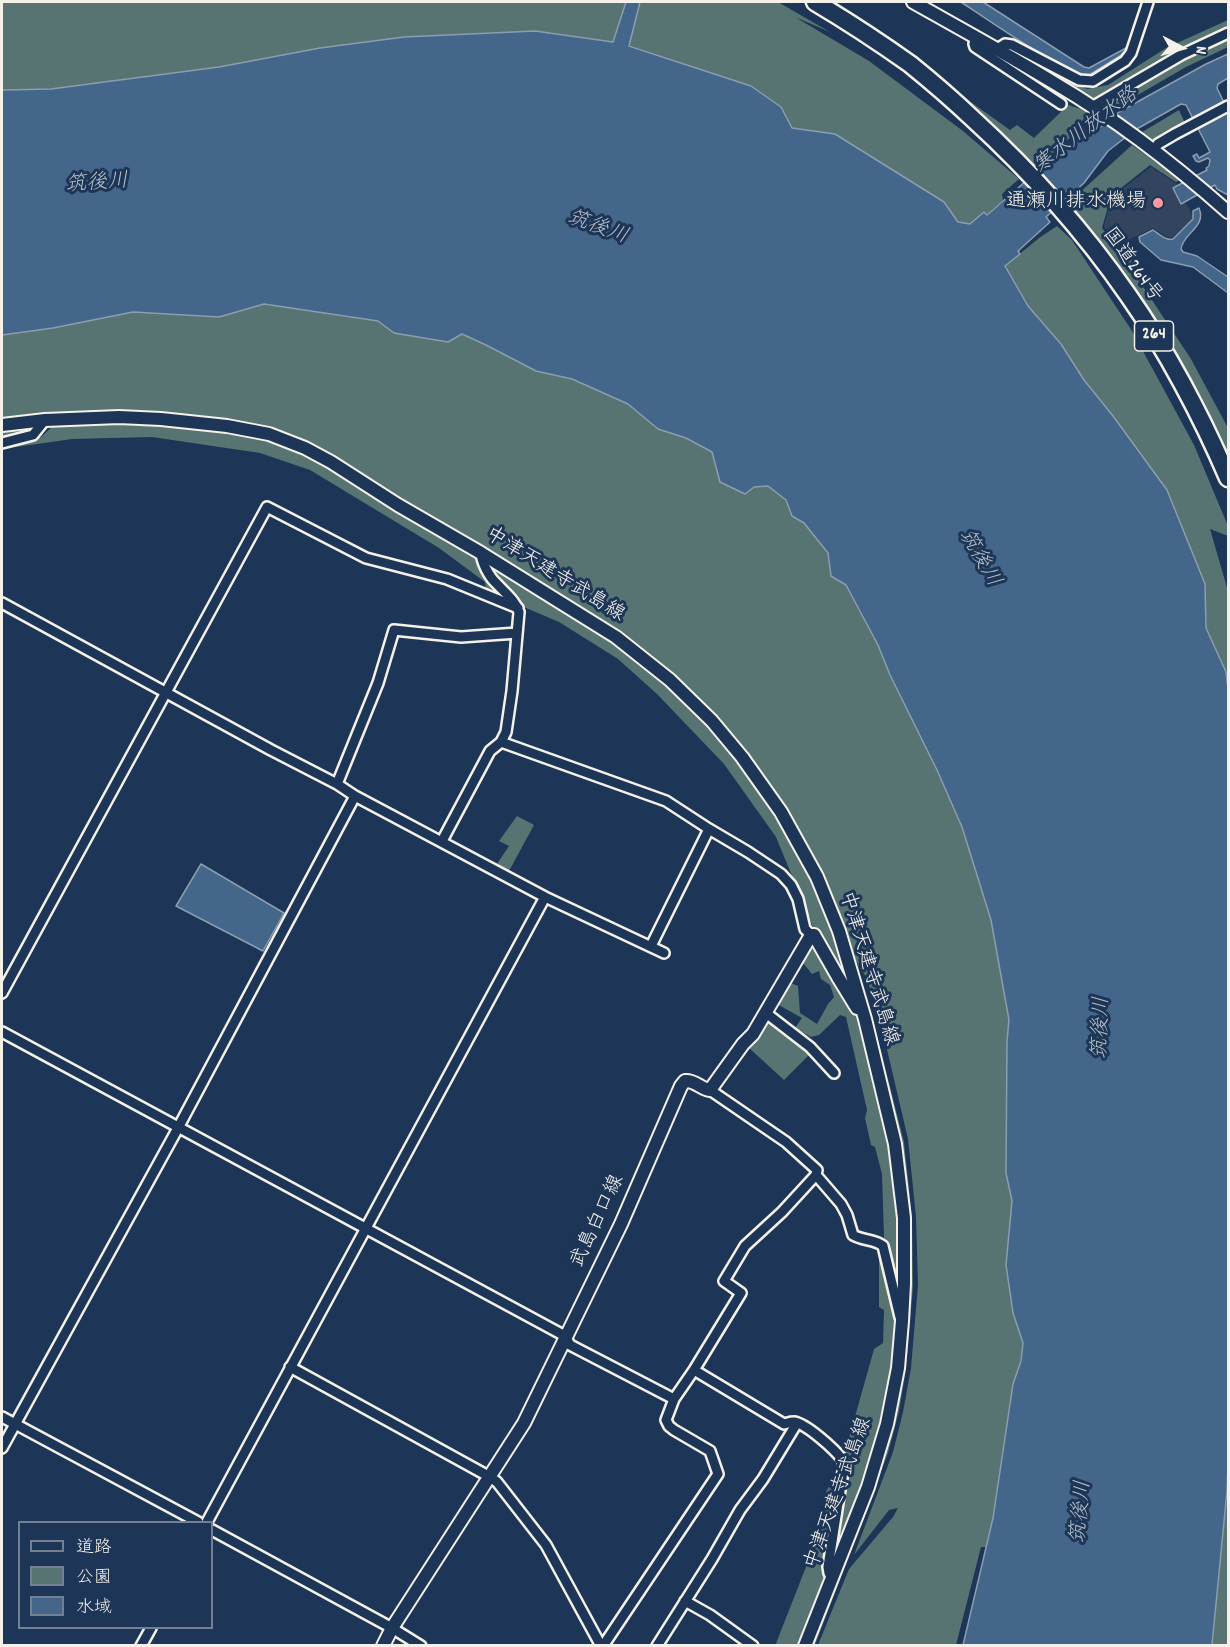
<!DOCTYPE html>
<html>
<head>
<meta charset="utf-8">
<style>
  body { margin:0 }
  #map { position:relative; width:1230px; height:1647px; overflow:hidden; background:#1d3557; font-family:Dekko,"Klee One",sans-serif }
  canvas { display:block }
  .frame { position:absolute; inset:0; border:3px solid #f4f1e8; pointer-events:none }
  .legend { position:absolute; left:18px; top:1521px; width:195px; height:108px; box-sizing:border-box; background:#1d3557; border:2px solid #738091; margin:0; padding:8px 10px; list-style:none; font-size:18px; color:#f4f1e8 }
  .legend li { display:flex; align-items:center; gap:12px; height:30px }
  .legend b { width:30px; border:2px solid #738091 }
  .north { position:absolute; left:1152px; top:18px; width:60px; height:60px; -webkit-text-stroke:4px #1d3557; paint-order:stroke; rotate:96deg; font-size:16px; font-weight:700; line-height:24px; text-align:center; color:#f4f1e8 }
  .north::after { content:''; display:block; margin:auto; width:21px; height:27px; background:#f4f1e8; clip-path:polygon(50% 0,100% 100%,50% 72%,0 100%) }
</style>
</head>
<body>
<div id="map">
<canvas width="1230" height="1647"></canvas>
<div class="frame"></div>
<ul class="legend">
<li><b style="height:8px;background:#1d3557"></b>道路</li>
<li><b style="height:16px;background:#577472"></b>公園</li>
<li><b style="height:16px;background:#44668a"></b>水域</li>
</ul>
<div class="north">N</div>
</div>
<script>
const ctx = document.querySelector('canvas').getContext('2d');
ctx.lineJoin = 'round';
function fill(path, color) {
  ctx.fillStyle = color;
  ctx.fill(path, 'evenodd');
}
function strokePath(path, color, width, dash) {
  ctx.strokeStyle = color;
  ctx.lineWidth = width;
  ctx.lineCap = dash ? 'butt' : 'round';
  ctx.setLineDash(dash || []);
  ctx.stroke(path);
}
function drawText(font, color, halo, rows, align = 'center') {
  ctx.font = font + ' Dekko,"Klee One",sans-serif';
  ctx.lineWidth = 6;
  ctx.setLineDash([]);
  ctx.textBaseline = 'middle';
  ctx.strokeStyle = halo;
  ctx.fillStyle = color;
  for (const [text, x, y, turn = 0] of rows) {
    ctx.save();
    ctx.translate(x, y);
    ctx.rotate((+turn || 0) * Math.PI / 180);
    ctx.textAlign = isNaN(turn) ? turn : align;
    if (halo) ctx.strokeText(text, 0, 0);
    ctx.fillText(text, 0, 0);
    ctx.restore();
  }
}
const built = new Path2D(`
  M1151 167 1178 185 1173 188 1181 203 1185 202 1191 211 1192 219 1173 237H1167L1153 228 1118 245 1104 227 1112 197Z`);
const green = new Path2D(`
  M2 2H778L830 32 795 17 869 61 963 131 1019 179 1002 194 1003 200 986 215 984 212 970 224 958 222 944 202 835 134 792 128 781 107 751 86 629 45 617 31 613 42 535 31 320 48 219 67 51 89 2 90Z
  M1228 20V29L1093 102 1014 54 1087 89 1108 85 1166 48Z
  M1228 38V47L1186 67 1110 111 1101 106 1184 58Z
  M954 90 1010 130 1017 125 1034 138 1068 105 1081 109 1093 117 1034 170 951 91Z
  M1179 110 1185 123 1151 143 1139 134Z
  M1132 145 1180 180 1176 182 1150 165 1111 196 1102 228 1117 247 1130 245 1134 250 1142 285 1191 359 1228 428V463L1066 205Z
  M1057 226 1072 240 1132 331 1194 445 1228 526V536L1210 529 1228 591V689L1226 672 1206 628 1205 584 1084 380 1061 344 1028 306 1005 266 1039 238Z
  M137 297 414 304 739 447 838 557 967 829 1019 1021 1025 1213 1013 1313 1023 1343 1021 1361 1013 1384 993 1518 986 1547H981L956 1645H818L849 1569 893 1517 898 1508 889 1510 854 1555 893 1452 903 1412 911 1368 918 1285 916 1217 908 1139 878 1011 866 977 856 961 824 875 783 804 719 718 670 671 621 631 401 499 328 453 273 429 219 418 137 411 2 418V320Z
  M128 423 226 432 270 441 322 463 476 559 492 584 510 601 486 589 485 582 439 548 310 470 260 453 152 437 72 439 2 449 40 438 54 425Z
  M29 428 26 435 2 441V432Z
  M489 564 615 643 672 689 725 745 777 816 814 883 835 934 855 1000 815 932 776 837 724 764 657 694 618 659 559 622 526 608 497 580Z
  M517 816 534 825 509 871 497 864 509 846 499 841Z
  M809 948 819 952 862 1025 891 1149 899 1218V1306L884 1237 882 1174 875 1147 871 1145 865 1118 867 1110 846 1017 840 1015 819 1035 811 1037 795 1028 802 1018 777 1004 788 982 798 986 800 1013 817 1024 828 1004 834 997 830 985 821 979 819 971 812 974 803 963Z
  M868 1006 873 1020 904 1142 912 1217 913 1286 906 1369 899 1411 888 1453 815 1645 810 1646 889 1433 908 1216 901 1141 867 1007Z
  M767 1018 811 1053 784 1080 747 1046Z
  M879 1250 897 1326 893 1373 881 1429 862 1490 830 1566 844 1456 874 1349 883 1343 884 1310 879 1307Z
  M1228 1463V1645L1212 1646 1227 1491Z
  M840 1466 823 1585 799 1645 775 1646 822 1526 826 1492Z`);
const water = new Path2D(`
  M626 2H640L629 46 751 86 781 107 792 128 835 134 944 202 958 222 970 224 984 212 987 215 1058 153 1093 133 1119 112 1206 64 1228 54V78L1218 84 1217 88 1228 111V195L1217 189 1215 185 1181 204 1173 188 1207 170 1206 168 1209 166 1210 160 1208 158 1199 162 1196 161 1193 156 1197 154 1199 158 1210 152 1186 105 1181 104 1135 130 1108 151 1084 183 1046 217 1050 222 1018 251 1020 254 1005 266 1028 306 1061 344 1084 380 1113 416 1167 490 1205 584 1206 628 1226 672 1228 689V1463L1227 1491 1212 1645H963L993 1518 1013 1384 1021 1361 1023 1343 1013 1313 1006 1265 1012 1201 1006 1173 1007 1041 1009 1020 991 920 962 827 937 770 890 675 878 645 846 585 831 576 828 553 804 523 792 516 786 500 768 486 754 487 745 494 720 482 712 452 686 438 658 429 628 404 572 379 536 371 486 345 462 334 448 342 394 333 378 321 264 304 219 317 133 312 53 328 2 335V90L51 89 219 67 320 48 404 37 535 31 613 42Z
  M961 2H983L1084 67 1089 68 1126 48H1128L1126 52 1089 75C1066 75 984 17 961 2Z
  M1199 208C1207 227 1183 233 1181 249L1183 252 1197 256 1228 277V293L1193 267 1161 260 1140 242 1139 237 1153 230C1159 234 1166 241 1173 239L1193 219V211Z
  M201 864 284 913 263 951 176 906Z`);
const street = new Path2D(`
  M976 38 974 44 975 47 1061 104
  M996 50 1005 44 1012 45 1079 80 1093 81 1125 61 1131 53 1148 2
  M1092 107 1181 55 1228 33
  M1154 150 1158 144 1175 134 1228 106
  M2 443 33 435 45 420
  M2 603 271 750 337 784 355 796 545 897 664 953
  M501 742 666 801 709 829 748 852 781 874 791 885 798 899 805 929 811 935
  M337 784 378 683 394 630 461 637 517 633
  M442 841 490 751 501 742 506 732 512 691 519 612C515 600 505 593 497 584 489 577 482 563 481 553
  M651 946 709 829
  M2 993 267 507 366 558 447 579 518 608
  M766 1013 810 1047 834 1073
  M2 1032 565 1336 570 1345 674 1399
  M710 1090 786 1142 817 1170 816 1175 841 1204 847 1215 853 1235C863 1241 875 1239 883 1246L900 1317
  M290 1367 490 1477 497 1482 546 1545 601 1646
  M694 1370 784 1424C788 1423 790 1422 794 1422 807 1424 834 1449 842 1459L844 1464 843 1471 828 1567 829 1573 832 1578
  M2 1417 198 1522
  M2 1448 178 1128 355 796
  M207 1522 545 897
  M212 1530 392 1628 421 1646
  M685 1601 710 1615 753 1646
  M141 1646 151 1628
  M603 1646 718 1474 710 1451 674 1430 669 1426 666 1420 674 1399 694 1370 741 1293 724 1281 745 1246 782 1212 816 1175
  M657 1646 712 1559 740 1510 763 1479 797 1423`);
const secondary = new Path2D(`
  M913 2C961 29 1009 55 1056 84 1117 120 1175 165 1228 212
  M2 425 45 420 119 417 161 419 227 426 269 434 305 448 331 462 398 505 481 553 616 637 670 680 712 721 742 757 781 812 817 877 839 931 865 1019 895 1144 904 1218V1284L902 1321 898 1368 887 1424 868 1487 805 1646
  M383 1646 392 1628 524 1423 621 1224 681 1086 685 1081C695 1080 701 1089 710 1090L743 1044 753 1034 811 935H814L838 977 857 1008`);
const highway = new Path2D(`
  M815 2C847 21 879 42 910 64 931 81 952 99 972 118 1030 171 1083 230 1128 295 1166 349 1202 417 1228 478`);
const markers = [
  [1158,203,6,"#ff9aa2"]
];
const shields = [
  [1154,336,39]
];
const shieldNames = [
  ["264",1154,336]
];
const poiNames = [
  ["通瀬川排水機場",1146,203]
];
const streetNames = [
  ["国道264号",1131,266,54],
  ["中津天建寺武島線",554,576,32],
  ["中津天建寺武島線",867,969,73],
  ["武島白口線",599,1222,-65],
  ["中津天建寺武島線",840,1494,-70]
];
const waterNames = [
  ["寒水川放水路",1087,132,-38],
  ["筑後川",97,185,-4],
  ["筑後川",597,229,20],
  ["筑後川",978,559,60],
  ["筑後川",1103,1028,-88],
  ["筑後川",1083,1512,-85]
];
fill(built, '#33455e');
fill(green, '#577472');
fill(water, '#44668a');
strokePath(water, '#8a9eb0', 1.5);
strokePath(street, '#f4f1e8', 14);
strokePath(secondary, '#f4f1e8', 16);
strokePath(highway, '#f4f1e8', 21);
strokePath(street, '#1d3557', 9);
strokePath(secondary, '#1d3557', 12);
strokePath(highway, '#1d3557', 16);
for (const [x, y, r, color] of markers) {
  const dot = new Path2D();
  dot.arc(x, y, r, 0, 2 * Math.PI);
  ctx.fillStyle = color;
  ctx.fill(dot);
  strokePath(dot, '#1d3557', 2);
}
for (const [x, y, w] of shields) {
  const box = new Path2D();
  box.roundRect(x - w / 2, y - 15, w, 30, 4.5);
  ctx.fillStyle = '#1d3557';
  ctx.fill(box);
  strokePath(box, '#f4f1e8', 1.5);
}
drawText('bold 18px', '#f4f1e8', null, shieldNames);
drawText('20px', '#f4f1e8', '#1d3557', poiNames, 'right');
drawText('20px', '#f4f1e8', '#1d3557', streetNames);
drawText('italic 21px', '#b6c0c7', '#1d3557', waterNames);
</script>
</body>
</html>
